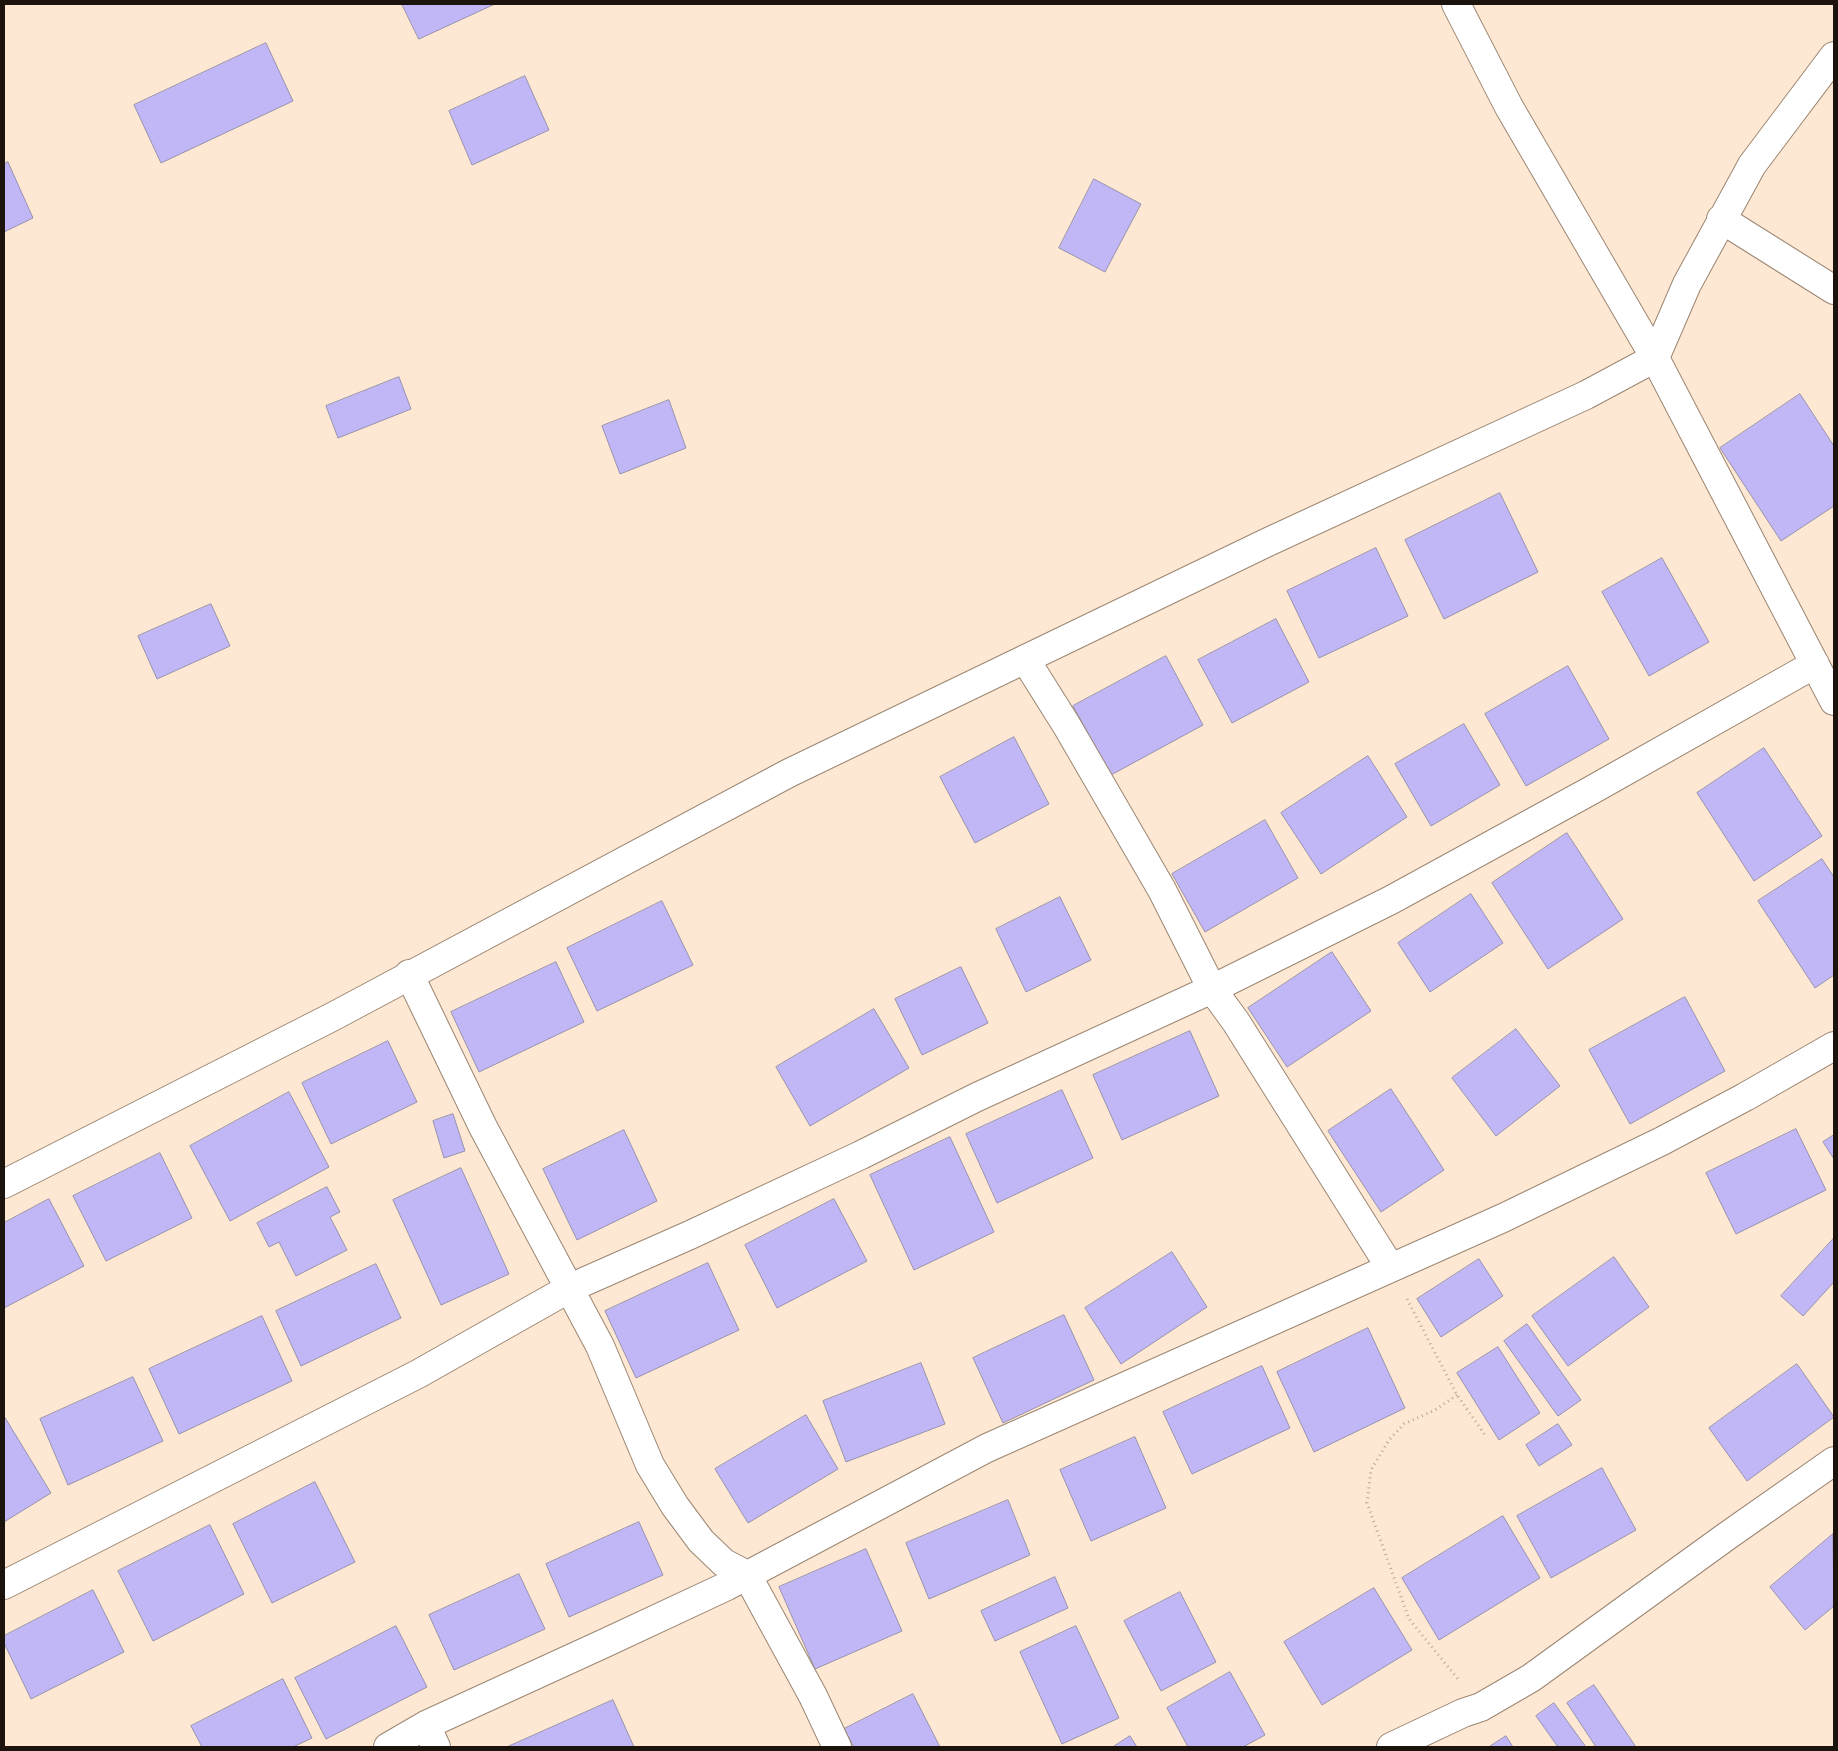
<!DOCTYPE html>
<html>
<head>
<meta charset="utf-8">
<style>
  body { margin:0 }
  #map { position:relative; width:1838px; height:1751px; overflow:hidden; background:#ffe8d3; font-family:Montserrat,sans-serif }
  canvas { display:block }
  .frame { position:absolute; inset:0; border:5px solid #1b130c; pointer-events:none }
</style>
</head>
<body>
<div id="map">
<canvas width="1838" height="1751"></canvas>
<div class="frame"></div>
</div>
<script>
const ctx = document.querySelector('canvas').getContext('2d');
ctx.lineJoin = 'round';
function fill(path, color) {
  ctx.fillStyle = color;
  ctx.fill(path, 'evenodd');
}
function strokePath(path, color, width, dash) {
  ctx.strokeStyle = color;
  ctx.lineWidth = width;
  ctx.lineCap = dash ? 'butt' : 'round';
  ctx.setLineDash(dash || []);
  ctx.stroke(path);
}
const building = new Path2D(`
  M402 4H495L419 39Z
  M266 43 293 101 161 163 134 105Z
  M525 76 549 130 472 165 449 111Z
  M8 162 33 218 4 232V164Z
  M1094 179 1141 204 1105 272 1059 248Z
  M399 377 411 409 338 438 326 406Z
  M1800 394 1834 446V506L1781 541 1720 448Z
  M669 400 686 448 620 474 602 426Z
  M1500 493 1538 572 1444 619 1405 540Z
  M1376 548 1408 616 1319 658 1287 591Z
  M1662 558 1709 642 1649 676 1602 592Z
  M211 604 230 646 157 679 138 636Z
  M1276 619 1309 682 1232 723 1198 660Z
  M1166 656 1203 725 1111 775 1073 706Z
  M1568 666 1609 739 1526 786 1485 714Z
  M1464 724 1500 785 1431 826 1395 764Z
  M1014 737 1049 804 975 843 940 777Z
  M1764 748 1822 836 1754 881 1697 793Z
  M1368 756 1407 817 1321 874 1281 813Z
  M1265 820 1298 878 1205 932 1172 874Z
  M1567 833 1623 919 1548 969 1492 883Z
  M1822 859 1834 877V975L1815 988 1758 901Z
  M1471 894 1503 943 1430 992 1398 943Z
  M1060 897 1091 960 1026 992 996 929Z
  M662 901 693 965 597 1011 567 948Z
  M1332 952 1371 1011 1287 1067 1248 1008Z
  M556 962 584 1022 479 1072 451 1012Z
  M961 967 988 1023 922 1055 895 999Z
  M1685 997 1725 1071 1630 1124 1589 1050Z
  M874 1009 909 1068 810 1126 776 1067Z
  M1516 1029 1560 1086 1496 1136 1452 1078Z
  M1190 1031 1219 1096 1122 1140 1093 1075Z
  M388 1041 417 1102 331 1144 302 1083Z
  M1391 1089 1444 1170 1381 1212 1328 1131Z
  M1062 1090 1093 1158 997 1203 966 1134Z
  M289 1092 329 1167 230 1221 190 1146Z
  M453 1114 465 1151 444 1158 433 1121Z
  M1796 1129 1826 1190 1736 1234 1706 1173Z
  M624 1130 657 1201 577 1240 543 1169Z
  M1834 1135V1159L1823 1142Z
  M950 1137 994 1232 914 1270 870 1175Z
  M160 1153 192 1218 106 1261 73 1196Z
  M461 1168 509 1274 441 1305 393 1200Z
  M327 1187 340 1212 330 1217 347 1250 296 1276 279 1242 269 1247 257 1223Z
  M49 1199 84 1266 4 1308V1223Z
  M834 1199 867 1261 777 1308 745 1245Z
  M1834 1238V1282L1803 1316 1781 1296Z
  M1172 1252 1207 1307 1121 1364 1085 1308Z
  M1614 1257 1649 1307 1568 1366 1532 1316Z
  M1479 1259 1503 1296 1441 1337 1417 1299Z
  M708 1263 739 1330 636 1378 605 1311Z
  M376 1264 401 1318 301 1366 276 1311Z
  M1064 1315 1094 1380 1003 1423 973 1358Z
  M262 1316 292 1381 179 1434 149 1369Z
  M1527 1324 1581 1400 1558 1416 1504 1341Z
  M1368 1328 1405 1408 1314 1452 1277 1372Z
  M1498 1347 1540 1413 1499 1440 1457 1373Z
  M921 1363 945 1424 846 1462 823 1401Z
  M1797 1364 1834 1417 1747 1481 1709 1428Z
  M1262 1366 1290 1428 1192 1474 1163 1412Z
  M133 1377 163 1441 68 1485 40 1419Z
  M806 1415 838 1469 748 1523 715 1469Z
  M4 1416 51 1493 4 1522Z
  M1558 1424 1572 1445 1539 1466 1526 1445Z
  M1135 1437 1166 1508 1091 1541 1060 1470Z
  M1602 1468 1636 1530 1551 1578 1517 1516Z
  M315 1482 355 1562 272 1603 233 1524Z
  M1008 1500 1030 1555 929 1599 906 1543Z
  M1503 1516 1540 1578 1439 1640 1402 1578Z
  M639 1522 663 1575 569 1617 546 1564Z
  M210 1525 244 1594 153 1641 118 1571Z
  M1833 1534 1834 1606 1805 1630 1770 1587Z
  M866 1549 902 1631 815 1669 779 1587Z
  M519 1574 545 1629 454 1670 429 1615Z
  M1055 1577 1068 1608 995 1641 981 1611Z
  M1374 1588 1412 1650 1322 1705 1284 1642Z
  M93 1590 124 1652 31 1699 4 1643V1636Z
  M1180 1592 1216 1662 1161 1691 1124 1621Z
  M396 1626 427 1687 326 1739 295 1678Z
  M1076 1626 1119 1718 1062 1744 1020 1652Z
  M1230 1672 1265 1735 1243 1747H1188L1167 1708Z
  M283 1679 312 1738 293 1747H202L191 1726Z
  M1594 1685 1636 1747H1596L1567 1703Z
  M913 1694 940 1747H854L844 1729Z
  M613 1700 634 1747H507Z
  M1554 1703 1586 1747H1558L1536 1716Z
  M1130 1736 1137 1747H1113Z
  M1506 1736 1513 1747H1489Z`);
const path = new Path2D(`
  M1407 1299 1457 1395 1485 1435
  M1457 1395 1435 1410 1404 1424 1389 1440 1371 1470 1367 1503 1409 1619 1458 1679`);
const minor = new Path2D(`
  M1456 4 1509 107 1655 358 1834 701
  M1721 219 1834 290
  M1025 659 1067 726 1162 890 1212 989 1236 1022 1390 1267
  M409 974 483 1127 600 1346 650 1465 675 1506 701 1541 724 1563 747 1575 813 1696 837 1747
  M4 1184 334 1016 789 773 1268 542 1586 395 1655 358 1687 284 1752 165 1834 56
  M4 1585 418 1374 570 1288 690 1235 861 1155 977 1097 1212 989 1391 900 1590 791 1815 664
  M426 1725 436 1747
  M388 1747 426 1725 605 1643 727 1586 987 1448 1503 1218 1662 1141 1745 1097 1834 1046
  M1391 1747 1463 1713 1481 1707 1531 1678 1727 1536 1834 1461`);
fill(building, '#c1b7f7');
strokePath(building, '#9692ac', 1);
strokePath(minor, '#9a8672', 30);
strokePath(path, '#baa796', 3, [1, 4]);
strokePath(minor, '#fff', 28);
</script>
</body>
</html>
